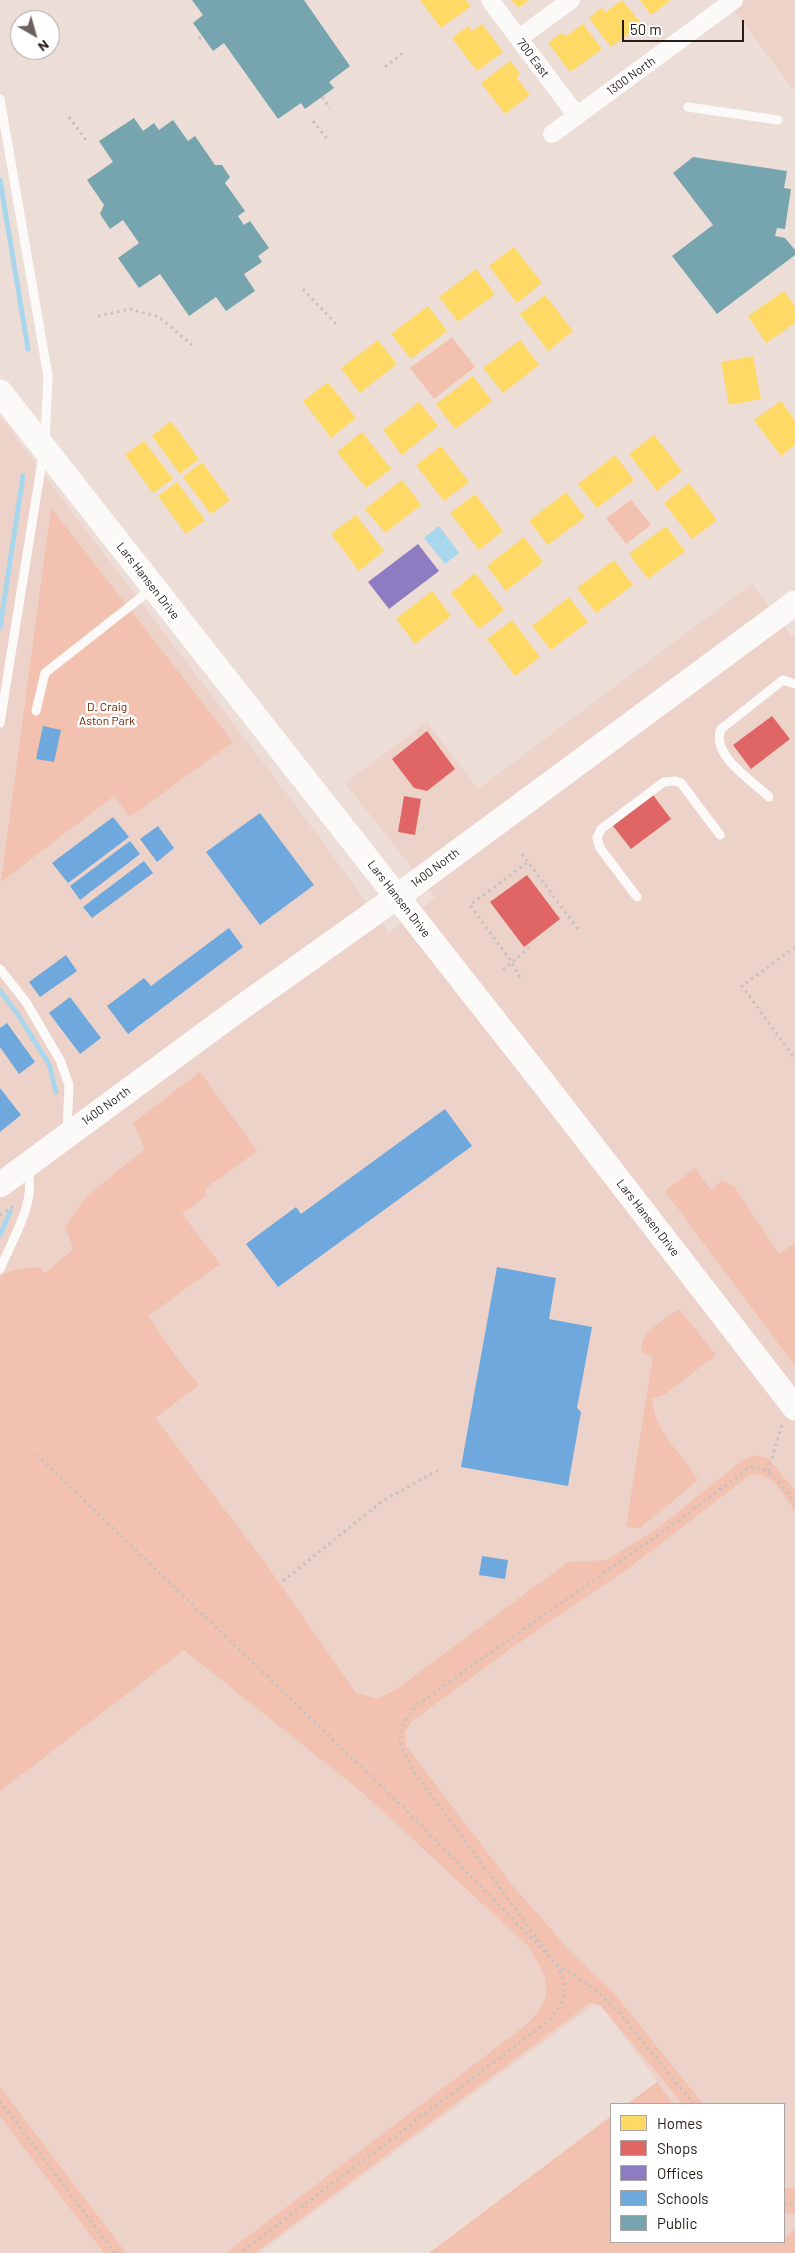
<!DOCTYPE html>
<html>
<head>
<meta charset="utf-8">
<style>
  body { margin:0 }
  #map { position:relative; width:795px; height:2253px; overflow:hidden; background:#edddd7; font-family:Barlow,sans-serif }
  canvas { display:block }
  .legend { position:absolute; left:610px; top:2103px; width:175px; height:140px; box-sizing:border-box; background:#fff; border:1px solid #a8a5a3; margin:0; padding:6px 9px; list-style:none; font-size:15px; color:#261d19 }
  .legend li { display:flex; align-items:center; gap:10px; height:25px }
  .legend b { width:25px; border:1px solid #a8a5a3 }
  .north { position:absolute; left:10px; top:10px; width:50px; height:50px; box-sizing:border-box; background:#fff; border:1px solid #a8a5a3; border-radius:50%; rotate:142deg; font-size:14px; font-weight:700; line-height:20px; text-align:center; color:#261d19 }
  .north::after { content:''; display:block; margin:auto; width:18px; height:22px; background:#6c605c; clip-path:polygon(50% 0,100% 100%,50% 72%,0 100%) }
  .scale { position:absolute; left:622px; top:20px; width:122px; height:22px; box-sizing:border-box; border:2px solid #261d19; border-top:0; padding-left:6px; font-size:15px; line-height:18px; white-space:nowrap; color:#261d19; -webkit-text-stroke:4px #fff; paint-order:stroke }
</style>
</head>
<body>
<div id="map">
<canvas width="795" height="2253"></canvas>
<ul class="legend">
<li><b style="height:14px;background:#ffd966"></b>Homes</li>
<li><b style="height:14px;background:#e06666"></b>Shops</li>
<li><b style="height:14px;background:#8e7cc3"></b>Offices</li>
<li><b style="height:14px;background:#6fa8dc"></b>Schools</li>
<li><b style="height:14px;background:#76a5af"></b>Public</li>
</ul>
<div class="north">N</div>
<div class="scale">50 m</div>
</div>
<script>
const ctx = document.querySelector('canvas').getContext('2d');
ctx.lineJoin = 'round';
function fill(path, color) {
  ctx.fillStyle = color;
  ctx.fill(path, 'evenodd');
}
function strokePath(path, color, width, dash) {
  ctx.strokeStyle = color;
  ctx.lineWidth = width;
  ctx.lineCap = dash ? 'butt' : 'round';
  ctx.setLineDash(dash || []);
  ctx.stroke(path);
}
function drawText(font, color, halo, rows, align = 'center') {
  ctx.font = font + ' Barlow,sans-serif';
  ctx.lineWidth = 5;
  ctx.setLineDash([]);
  ctx.textBaseline = 'middle';
  ctx.strokeStyle = halo;
  ctx.fillStyle = color;
  for (const [text, x, y, turn = 0] of rows) {
    ctx.save();
    ctx.translate(x, y);
    ctx.rotate((+turn || 0) * Math.PI / 180);
    ctx.textAlign = isNaN(turn) ? turn : align;
    if (halo) ctx.strokeText(text, 0, 0);
    ctx.fillText(text, 0, 0);
    ctx.restore();
  }
}
const built = new Path2D(`
  M726 0H795V92Z
  M0 417 302 814 389 933 436 898 345 783 427 722 478 789 752 584 792 637 795 635V2229L784 2238V2104H674L598 2002 259 2253H0Z`);
const green = new Path2D(`
  M452 337 475 367 434 399 410 368Z
  M631 500 651 525 626 544 606 518Z
  M51 508 233 742 130 817 114 796 1 882Z
  M200 1072 257 1151 206 1188 207 1195 182 1214 220 1264 148 1316 180 1362 199 1385 155 1418 268 1567 356 1693 378 1699 398 1688 568 1562 607 1560 658 1528 743 1460 755 1455 768 1458 795 1491V1511C783 1495 773 1471 750 1475L630 1567 510 1649 411 1722 405 1733 406 1746 513 1886 570 1951 613 1992 703 2104H683L601 2006 590 2003 255 2253H226L526 2025C557 1996 549 1977 527 1945L362 1792 184 1650 0 1791V1278C10 1267 26 1269 40 1267L45 1273 74 1249 65 1227 86 1197 145 1149 133 1123Z
  M695 1168 711 1190 722 1181 734 1186 779 1254 795 1243V1366L665 1191Z
  M679 1309 716 1355 665 1394 652 1398C654 1432 680 1451 698 1480L640 1528 626 1527 653 1356 643 1354C634 1335 666 1319 679 1309Z
  M657 2082 674 2104H627Z
  M0 2087 126 2253H104L0 2116Z
  M611 2116V2242H784V2238L795 2229V2253H429Z
  M784 2187 795 2189V2214L784 2213Z`);
const water = new Path2D(`
  M439 526 459 553 445 564 424 538Z`);
const homes = new Path2D(`
  M420 0H466L471 6 441 28Z
  M512 0H529L518 8Z
  M622 0 642 24 611 47 589 18 601 8 606 12Z
  M640 0H671L651 15Z
  M482 24 503 52 477 71 452 38 468 26 472 31Z
  M583 24 602 49 570 72 548 43 561 33 566 36Z
  M510 61 520 73 517 78 530 95 505 114 481 83Z
  M514 247 542 283 517 303 489 266Z
  M476 269 495 294 458 322 439 297Z
  M784 291 795 306V323L766 343 748 316Z
  M545 295 573 331 548 351 520 314Z
  M428 306 447 331 411 359 391 334Z
  M378 340 397 364 360 393 341 368Z
  M520 340 539 365 503 393 483 368Z
  M753 356 761 399 729 405 721 362Z
  M473 376 492 401 455 429 436 404Z
  M328 382 356 418 331 438 303 401Z
  M781 401 795 420V445L781 456 754 420Z
  M419 402 438 426 402 455 383 430Z
  M171 421 199 459 180 474 152 436Z
  M362 432 391 469 366 488 337 452Z
  M654 435 682 471 657 491 629 454Z
  M144 441 173 479 153 493 125 455Z
  M441 446 469 482 444 501 416 465Z
  M615 455 634 480 597 508 578 484Z
  M202 462 230 500 211 514 183 477Z
  M402 480 421 505 385 533 365 509Z
  M177 482 205 520 186 534 158 496Z
  M689 483 717 520 692 539 664 503Z
  M566 492 585 517 548 545 529 521Z
  M475 494 503 531 479 550 450 513Z
  M356 515 384 551 359 571 331 534Z
  M666 526 685 551 648 579 629 554Z
  M524 537 543 562 506 591 487 566Z
  M614 560 633 585 596 613 577 588Z
  M475 573 504 610 479 629 451 593Z
  M432 591 451 616 415 644 396 619Z
  M569 597 588 622 551 650 532 626Z
  M512 620 540 657 515 676 487 639Z`);
const shops = new Path2D(`
  M772 716 790 739 751 769 733 745Z
  M427 731 455 769 427 791 414 788 392 759Z
  M653 795 671 819 631 849 613 826Z
  M404 796 421 799 415 835 398 832Z
  M527 875 560 919 524 947 490 902Z`);
const offices = new Path2D(`
  M418 544 439 571 389 609 368 582Z`);
const schools = new Path2D(`
  M43 726 61 730 54 762 36 759Z
  M260 813 314 885 260 925 206 852Z
  M113 817 129 837 68 883 52 863Z
  M158 826 174 848 157 862 140 839Z
  M130 841 140 854 80 900 70 886Z
  M144 861 153 873 92 918 83 907Z
  M229 928 243 947 128 1034 107 1006 144 978 151 986Z
  M66 955 77 971 40 997 29 982Z
  M70 997 101 1038 80 1054 49 1013Z
  M7 1023 35 1062 19 1074 0 1047V1028Z
  M0 1088 21 1115 0 1132Z
  M445 1109 472 1146 278 1287 246 1244 296 1207 301 1214Z
  M497 1267 556 1278 549 1319 592 1327 577 1408 581 1412 568 1486 461 1467Z
  M482 1556 508 1560 505 1579 479 1575Z`);
const public = new Path2D(`
  M192 0H304L350 66 329 82 334 88 305 109 301 103 278 119 224 43 213 51 193 23 203 15Z
  M134 118 143 131 154 123 159 130 173 120 188 141 195 136 215 165H222L230 177 225 183 245 211 238 216 244 225 250 221 269 248 258 256 262 262 244 274 255 291 226 311 216 297 189 316 160 274 139 288 118 258 139 243 123 220 110 229 100 214 104 205 87 180 113 162 99 141Z
  M693 157 787 171 784 188 791 189 785 229 777 228 775 236 785 238 795 250V255L717 314 672 256 713 225 673 173Z`);
const stream = new Path2D(`
  M0 180 28 349
  M0 628 23 476
  M0 991 17 1013 49 1064 56 1092
  M0 1235 10 1212`);
const path = new Path2D(`
  M199 39 202 36
  M385 67 403 53
  M322 97 330 108
  M69 117 86 140
  M313 121 327 139
  M303 289 337 325
  M98 316 130 309 159 317 192 345
  M522 854 578 929
  M795 947 742 986 795 1059
  M503 970 529 948
  M520 977 511 961 470 905 528 862
  M0 1215 14 1206
  M37 1455 406 1810 555 1962C570 1987 567 1998 550 2020L240 2253
  M768 1471 783 1422
  M283 1581 381 1502 440 1469
  M547 1952 415 1773C397 1743 393 1732 417 1705L676 1522 750 1467C773 1467 782 1487 795 1504
  M557 1964 597 1991 621 2015 694 2104
  M0 2101 115 2253
  M784 2203 795 2204`);
const service = new Path2D(`
  M0 99 48 376 45 440
  M688 107 778 120
  M36 711 45 673 153 588
  M0 723 43 455
  M769 797C753 781 710 755 721 729L783 680 795 684
  M637 897 600 848 597 838 601 829 664 782 675 781 681 783 720 835
  M0 969 26 1002 60 1060 69 1085 67 1132
  M0 1269C12 1240 38 1200 27 1168`);
const minor = new Path2D(`
  M490 0 577 116
  M519 38 571 0
  M552 134 734 0`);
const secondary = new Path2D(`
  M0 392 545 1085 795 1408
  M0 1185 235 1012 398 896 795 603`);
const streetNames = [
  ["700 East",533,58,53],
  ["1300 North",631,76,-36],
  ["Lars Hansen Drive",148,581,52],
  ["1400 North",435,868,-37],
  ["Lars Hansen Drive",399,899,52],
  ["1400 North",106,1106,-36],
  ["Lars Hansen Drive",648,1218,52]
];
const parkNames = [
  ["D. Craig",107,707],
  ["Aston Park",107,721]
];
fill(built, '#ecd2c8');
fill(green, '#f2c1af');
fill(water, '#a8d6ed');
fill(homes, '#ffd966');
fill(shops, '#e06666');
fill(offices, '#8e7cc3');
fill(schools, '#6fa8dc');
fill(public, '#76a5af');
strokePath(stream, '#a8d6ed', 5);
strokePath(path, '#c6c2bf', 3, [2.5, 4]);
strokePath(service, '#fcfaf9', 9);
strokePath(minor, '#fcfaf9', 18);
strokePath(secondary, '#fcfaf9', 25);
drawText('12px', '#261d19', '#fff', streetNames);
drawText('12px', '#6c2300', '#fff', parkNames);
</script>
</body>
</html>
